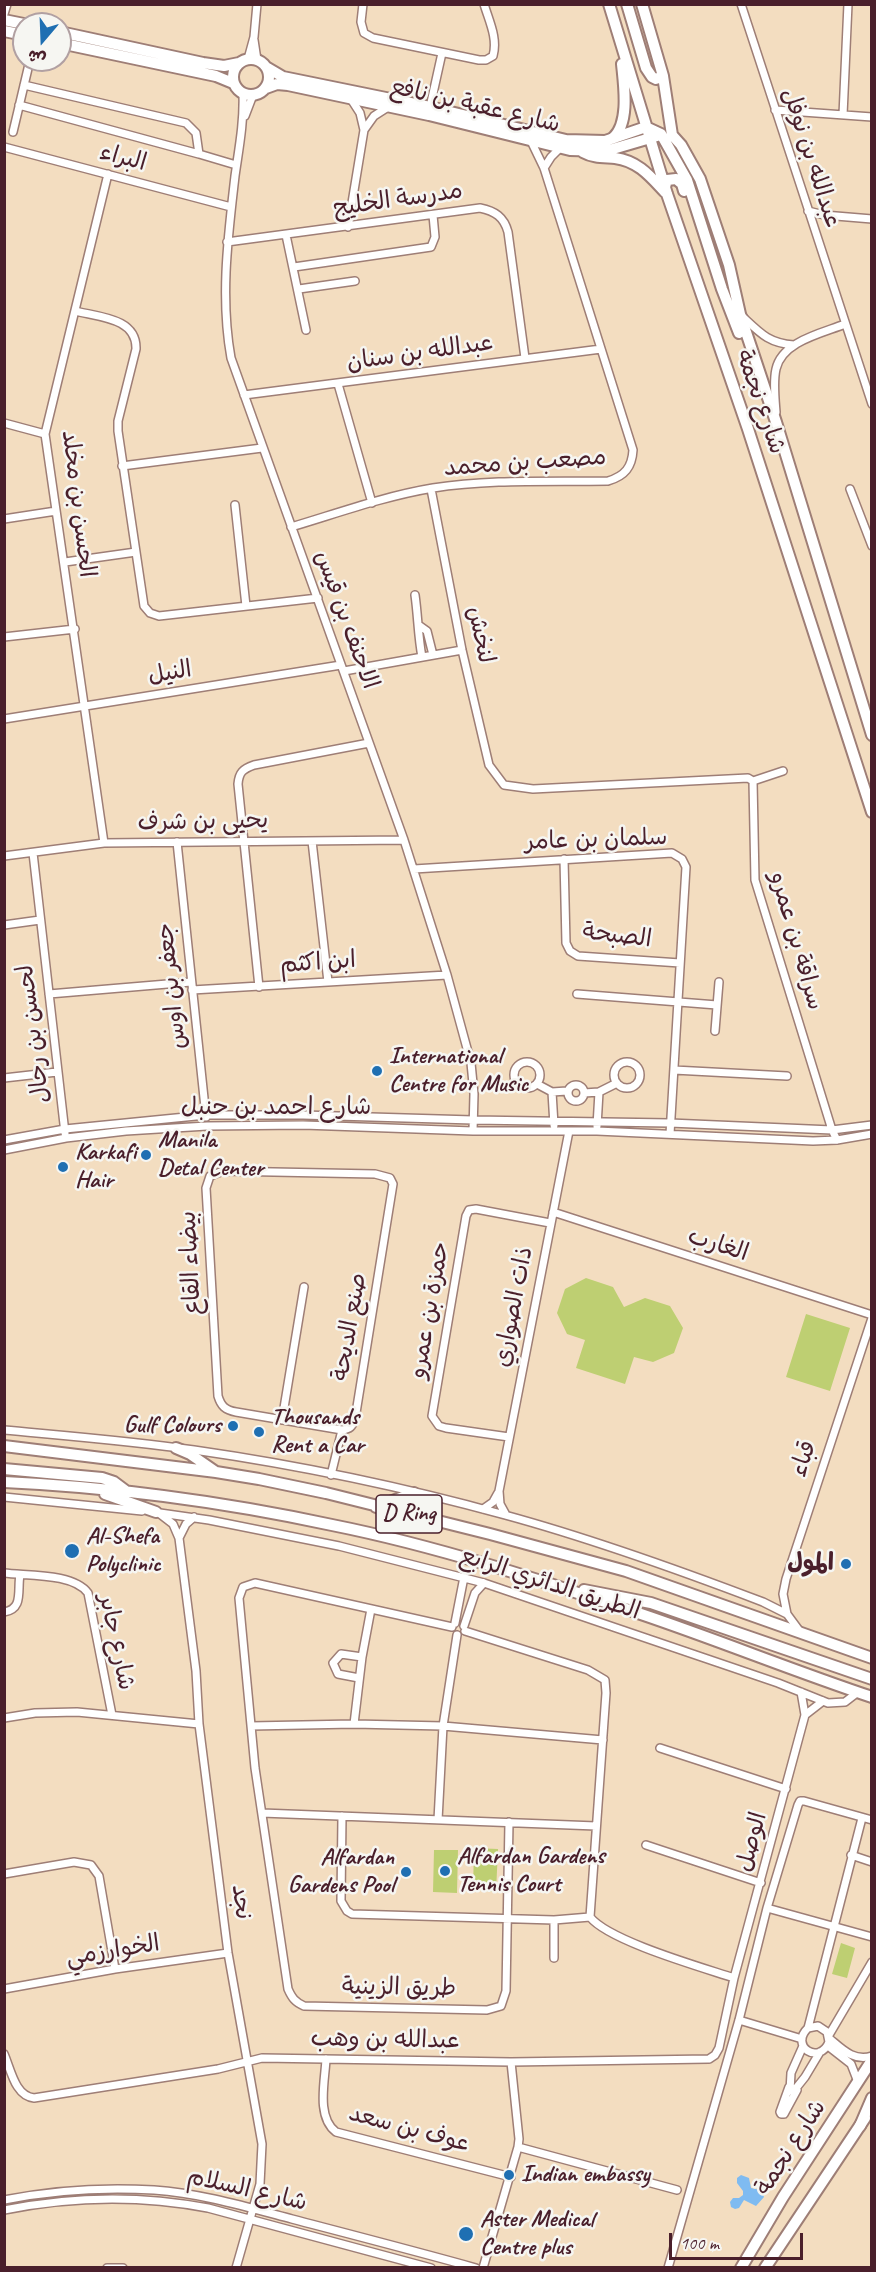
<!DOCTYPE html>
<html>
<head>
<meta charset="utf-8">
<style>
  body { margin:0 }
  #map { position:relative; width:876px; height:2272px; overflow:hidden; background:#f3ddc0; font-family:Caveat,"Playpen Sans Arabic",sans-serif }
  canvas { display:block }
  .frame { position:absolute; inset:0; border:6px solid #4a1f2b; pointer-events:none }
  .north { position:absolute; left:12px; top:12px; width:60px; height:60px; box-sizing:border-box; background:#f6f6f2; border:2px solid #b1a0a2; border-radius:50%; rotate:199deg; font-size:16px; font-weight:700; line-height:24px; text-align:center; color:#4a1f2b }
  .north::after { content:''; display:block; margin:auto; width:21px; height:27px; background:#1f6fb2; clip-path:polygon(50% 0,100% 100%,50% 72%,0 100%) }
  .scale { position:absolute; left:669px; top:2233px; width:134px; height:27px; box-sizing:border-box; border:3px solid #4a1f2b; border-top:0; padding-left:8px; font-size:18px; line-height:21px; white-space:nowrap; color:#4a1f2b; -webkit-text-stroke:4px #f6f6f2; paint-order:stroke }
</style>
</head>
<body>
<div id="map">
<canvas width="876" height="2272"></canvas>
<div class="frame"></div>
<div class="north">ش</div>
<div class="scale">100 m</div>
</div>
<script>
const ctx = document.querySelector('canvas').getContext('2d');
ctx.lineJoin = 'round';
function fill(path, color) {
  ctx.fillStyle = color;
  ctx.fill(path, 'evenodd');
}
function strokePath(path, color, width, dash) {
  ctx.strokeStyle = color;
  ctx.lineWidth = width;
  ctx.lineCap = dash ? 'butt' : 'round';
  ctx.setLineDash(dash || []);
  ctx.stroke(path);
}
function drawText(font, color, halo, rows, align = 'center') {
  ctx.font = font + ' Caveat,"Playpen Sans Arabic",sans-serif';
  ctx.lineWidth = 5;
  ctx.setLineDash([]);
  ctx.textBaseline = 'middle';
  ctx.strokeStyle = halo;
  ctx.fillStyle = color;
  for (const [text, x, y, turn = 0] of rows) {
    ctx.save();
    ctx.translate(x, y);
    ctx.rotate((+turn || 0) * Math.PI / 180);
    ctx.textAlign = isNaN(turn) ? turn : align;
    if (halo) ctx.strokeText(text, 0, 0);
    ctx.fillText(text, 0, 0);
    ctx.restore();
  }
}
const green = new Path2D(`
  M586 1278 613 1287 624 1307 645 1298 670 1306 683 1328 674 1353 653 1362 634 1357 625 1384 576 1368 585 1340 567 1334 557 1313 565 1289Z
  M806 1314 850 1328 830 1391 786 1377Z
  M474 1848 498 1849 496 1892 473 1890Z
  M434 1850H458L457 1893 433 1892Z
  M841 1943 855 1948 847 1978 832 1974Z`);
const water = new Path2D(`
  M741 2175 749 2178 751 2188 761 2190 764 2197 756 2206 744 2200 739 2208 735 2209 731 2207 730 2202 733 2198H739L743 2195V2191L737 2183V2178Z`);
const street = new Path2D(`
  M363 4 361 22 364 33 373 38 479 60H486L493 56C498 38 489 21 484 4
  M741 4 872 404
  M4 14 7 4
  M254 40 257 60
  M248 59 254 37 257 4
  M243 94C244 122 239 148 235 176 228 237 220 297 231 358L404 840 447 975 471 1063 474 1094 473 1131
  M19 105 199 154 196 133 186 123 24 85
  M430 107 442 53
  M775 110 872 117
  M843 115 848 4
  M245 116 253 95
  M364 130 374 116 388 107
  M13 132 30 60
  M4 147 231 207
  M199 154 236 165
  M544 168 551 157 560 148
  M808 211 824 215 872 219
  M348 227 364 130 360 113 351 99
  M286 235 306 330
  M227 242 480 208C495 211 504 217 508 232L525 358
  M294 267 431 247 435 237 433 215
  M299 289 355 281
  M75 311C99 317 137 318 136 349L118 421V431L144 606 150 613 159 616 318 598
  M743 317C761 334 769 343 794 345
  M338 384 372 503
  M244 395 601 349
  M776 412C775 399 773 382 776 369 782 341 823 333 845 324
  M4 423 45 434
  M122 466 262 448
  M431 489 462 650 489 765 504 785 533 789 748 778 753 781 755 880 832 1130 837 1140
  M850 489 872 546
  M235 505 246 606
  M4 519 56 511
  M291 527C338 513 385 496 433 488 491 479 550 482 608 481 625 476 632 467 633 450L544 168 531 141
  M65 562 136 552
  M415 595C418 616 418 636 422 657
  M420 626 427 631 433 655
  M4 637 75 629
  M344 671 462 650
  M4 719 341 665
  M753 781 783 771
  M312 841 328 982
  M177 842 206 1117
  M104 843 45 434 108 174
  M33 853 65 1133
  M4 856 104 843 404 840
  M564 859 566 943 570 951 578 956 680 963
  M414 869 672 853 682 859 686 867 670 1134
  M4 925 40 920
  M259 987 238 784C239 772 243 769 254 765L369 743
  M192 990 447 975
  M49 994 191 982
  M577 994 717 1005
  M715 1031 719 982
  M514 1075a13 13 0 1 1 26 0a13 13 0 1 1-26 0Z
  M614 1075a13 13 0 1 1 26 0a13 13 0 1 1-26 0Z
  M674 1070 787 1076
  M4 1078 57 1072
  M537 1084 552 1092 567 1091
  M568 1093a8 8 0 1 1 16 0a8 8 0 1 1-16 0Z
  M552 1092 554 1125
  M584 1093 599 1092 617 1083
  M597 1126 599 1092
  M4 1140 65 1129 206 1115H303L473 1120 670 1123 832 1130 872 1125
  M4 1150 66 1138 126 1131 207 1126 303 1125 473 1131H597L813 1141 837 1140 872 1134
  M223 1171 375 1174 390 1178 393 1184 355 1419C352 1427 350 1429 342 1430L236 1412C225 1410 221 1406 218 1396L206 1188 210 1176Z
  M553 1212 872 1315
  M282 1420 304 1287
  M4 1430C68 1436 131 1441 194 1450 298 1465 404 1487 505 1515 593 1539 679 1570 763 1602L787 1614 801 1633
  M509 1437 446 1428 439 1426 432 1416 466 1216 469 1210 476 1209 550 1223
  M331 1475 342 1430
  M4 1497 142 1511
  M483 1509 493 1502 498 1493
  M153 1512 209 1520 339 1546 484 1583 778 1683 828 1703 845 1702 858 1692
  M160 1514 173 1524 179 1538 196 1671 199 1724 228 1953 262 2144 260 2184 236 2268
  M506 1515 500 1504 499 1491 569 1131
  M179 1538 186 1524 194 1517
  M4 1573C28 1576 73 1573 88 1593L112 1715
  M4 1612C24 1609 17 1590 20 1575
  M787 1614 783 1594 786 1579 872 1318
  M455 1623 464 1577
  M464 1626 475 1593 484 1583
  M452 1627 255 1583 243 1587 239 1598 255 1768 288 1989C292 1998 295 2002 304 2006L487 2010 501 2006 506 1991 509 1822
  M465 1631 588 1670 605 1680 606 1693 590 1917
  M359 1678 338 1674 333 1663 341 1654 362 1657
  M805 1715 823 1701
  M4 1718 35 1713 77 1712 199 1724
  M354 1724 362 1657 371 1609
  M251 1726 354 1724 443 1726 603 1740
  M660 1748 786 1789
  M262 1813 596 1826
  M342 1816 341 1901 347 1911 352 1914 554 1920 590 1917
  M438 1820 443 1726 457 1635
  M646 1845 761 1883
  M851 1855 872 1862
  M4 1874 74 1862 91 1865 99 1876 115 1969
  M767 1908 872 1937
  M590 1917C609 1941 701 1967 734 1978
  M554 1920V1958
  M4 1989 115 1969 228 1953
  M739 2020 802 2039
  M808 2028 818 2026 827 2032 829 2042C819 2066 789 2046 808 2028L862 1818
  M829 2035 872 1962
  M830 2039C842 2049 854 2062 872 2056
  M803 2046 791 2073 790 2091 793 2092 805 2077 820 2052
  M828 2046 851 2064 858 2082
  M4 2054C11 2070 15 2096 34 2098L218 2069 262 2058 511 2062 709 2059 715 2055 719 2048 734 1978 805 1715 801 1692
  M326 2059C325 2081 316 2117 336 2132L511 2177
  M789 2087 780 2112 781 2114H784L797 2090
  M518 2147 677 2190
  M4 2200C54 2190 103 2187 154 2190 200 2193 247 2207 292 2219 353 2235 415 2251 476 2268
  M4 2210C73 2196 140 2195 208 2208L431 2268
  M107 2268H123
  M483 2268 518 2147 519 2139 511 2062
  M668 2268 739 2020 767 1908 798 1805 800 1801H804L872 1820`);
const secondary = new Path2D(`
  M4 20 24 24
  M4 31 24 35
  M60 32 203 63 224 66 239 63
  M60 43 216 76 233 83
  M233 77a18 18 0 1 1 36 0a18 18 0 1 1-36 0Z
  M266 67 283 77 430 107 566 140 605 141 646 127
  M266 88 277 84 288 85 429 115 570 150 606 151 657 136
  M741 2268 783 2197 872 2060
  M765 2268 865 2118`);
const primary = new Path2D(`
  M609 4 667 194 748 429 872 812
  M627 4 646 68 652 77 656 79 663 76
  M642 4 663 76 672 135 681 145 700 179 729 265 740 314 776 422 872 735
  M646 127 661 134 687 180 722 289 739 333
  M613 138C630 123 624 85 622 64
  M583 152C594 158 603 157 615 158 638 161 650 176 665 192
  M665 187 667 180 676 179 682 184 684 191
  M4 1446 216 1472 259 1479 326 1493 490 1534 626 1571 872 1658
  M176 1448 190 1454 216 1472
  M4 1469 102 1478 114 1482 126 1491
  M4 1482C114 1487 225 1502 332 1525 437 1546 540 1580 641 1614 718 1640 794 1671 872 1697
  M105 1494 156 1512
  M376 1507 414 1493
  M584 1590 651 1603 872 1679
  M860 2126 872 2098`);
const markers = [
  [377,1071,6,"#1f6fb2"],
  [146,1155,6,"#1f6fb2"],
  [63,1167,6,"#1f6fb2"],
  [233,1426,6,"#1f6fb2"],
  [259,1432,6,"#1f6fb2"],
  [72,1551,8,"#1f6fb2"],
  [846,1564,6,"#1f6fb2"],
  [445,1871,6,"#1f6fb2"],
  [406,1872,6,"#1f6fb2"],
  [509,2175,6,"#1f6fb2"],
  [466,2234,8,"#1f6fb2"]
];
const shields = [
  [409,1514,66]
];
const shieldNames = [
  ["D Ring",409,1514]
];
const streetNames = [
  ["شارع عقبة بن نافع",475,106,13],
  ["البراء",123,158,15],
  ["عبدالله بن نوفل",811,158,72],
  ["مدرسة الخليج",398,200,-8],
  ["عبدالله بن سنان",420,353,-8],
  ["شارع نجمة",760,402,71],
  ["مصعب بن محمد",525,463,-4],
  ["الحسن بن مخلد",78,504,83],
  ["الاحنف بن قيس",346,620,70],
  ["لنخش",480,635,78],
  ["النيل",170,673,-9],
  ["يحيى بن شرف",203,822,-1],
  ["سلمان بن عامر",596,840,-2],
  ["الصبحة",617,936,7],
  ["سراقة بن عمرو",796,941,74],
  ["ابن اكثم",318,963,-4],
  ["جعفر بن اوس",172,986,-96],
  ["لحسن بن رحال",34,1034,-97],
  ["شارع احمد بن حنبل",276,1108],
  ["الغارب",718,1245,18],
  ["بيضاء القاع",191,1263,-93],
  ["ذات الصواري",514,1307,-79],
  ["حمزة بن عمرو",430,1310,-80],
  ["صنع الديحة",350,1327,-80],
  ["قباء",804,1459,-72],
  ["الطريق الدائري الرابع",550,1584,18],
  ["شارع جابر",116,1642,78],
  ["الوصل",752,1842,-75],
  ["نجد",241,1902,83],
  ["الخوارزمي",113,1951,-9],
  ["طريق الزينية",399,1988,1],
  ["عبدالله بن وهب",385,2040,1],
  ["عوف بن سعد",409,2129,15],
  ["شارع نجمة",791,2148,-57],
  ["شارع السلام",247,2190,13]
];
const poiNames = [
  ["International",389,1057],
  ["Centre for Music",389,1085],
  ["Manila",158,1141],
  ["Detal Center",158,1169],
  ["Karkafi",75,1153],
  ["Hair",75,1181],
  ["Thousands",271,1418],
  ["Rent a Car",271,1446],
  ["Gulf Colours",221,1426,"right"],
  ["Al-Shefa",86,1537],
  ["Polyclinic",86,1565],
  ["المول",834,1564,"right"],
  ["Alfardan Gardens",457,1857],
  ["Tennis Court",457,1885],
  ["Alfardan",394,1858,"right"],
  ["Gardens Pool",394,1886,"right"],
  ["Indian embassy",521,2175],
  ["Aster Medical",480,2220],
  ["Centre plus",480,2248]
];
fill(green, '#becf72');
fill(water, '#7fbbf1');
strokePath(street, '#9e7e76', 10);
strokePath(secondary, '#9e7e76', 14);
strokePath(primary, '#9e7e76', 14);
strokePath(street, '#fff', 7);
strokePath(secondary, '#fff', 10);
strokePath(primary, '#fff', 10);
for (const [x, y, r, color] of markers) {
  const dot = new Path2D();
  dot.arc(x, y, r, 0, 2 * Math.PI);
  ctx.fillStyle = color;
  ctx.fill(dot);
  strokePath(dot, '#f6f6f2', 2);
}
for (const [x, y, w] of shields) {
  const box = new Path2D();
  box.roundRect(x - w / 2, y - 19, w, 38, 4.5);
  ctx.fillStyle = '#f6f6f2';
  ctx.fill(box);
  strokePath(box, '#4a1f2b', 1.5);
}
drawText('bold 22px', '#4a1f2b', null, shieldNames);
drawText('24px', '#4a1f2b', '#f6f6f2', streetNames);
drawText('bold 24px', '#4a1f2b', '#f6f6f2', poiNames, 'left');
</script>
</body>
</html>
